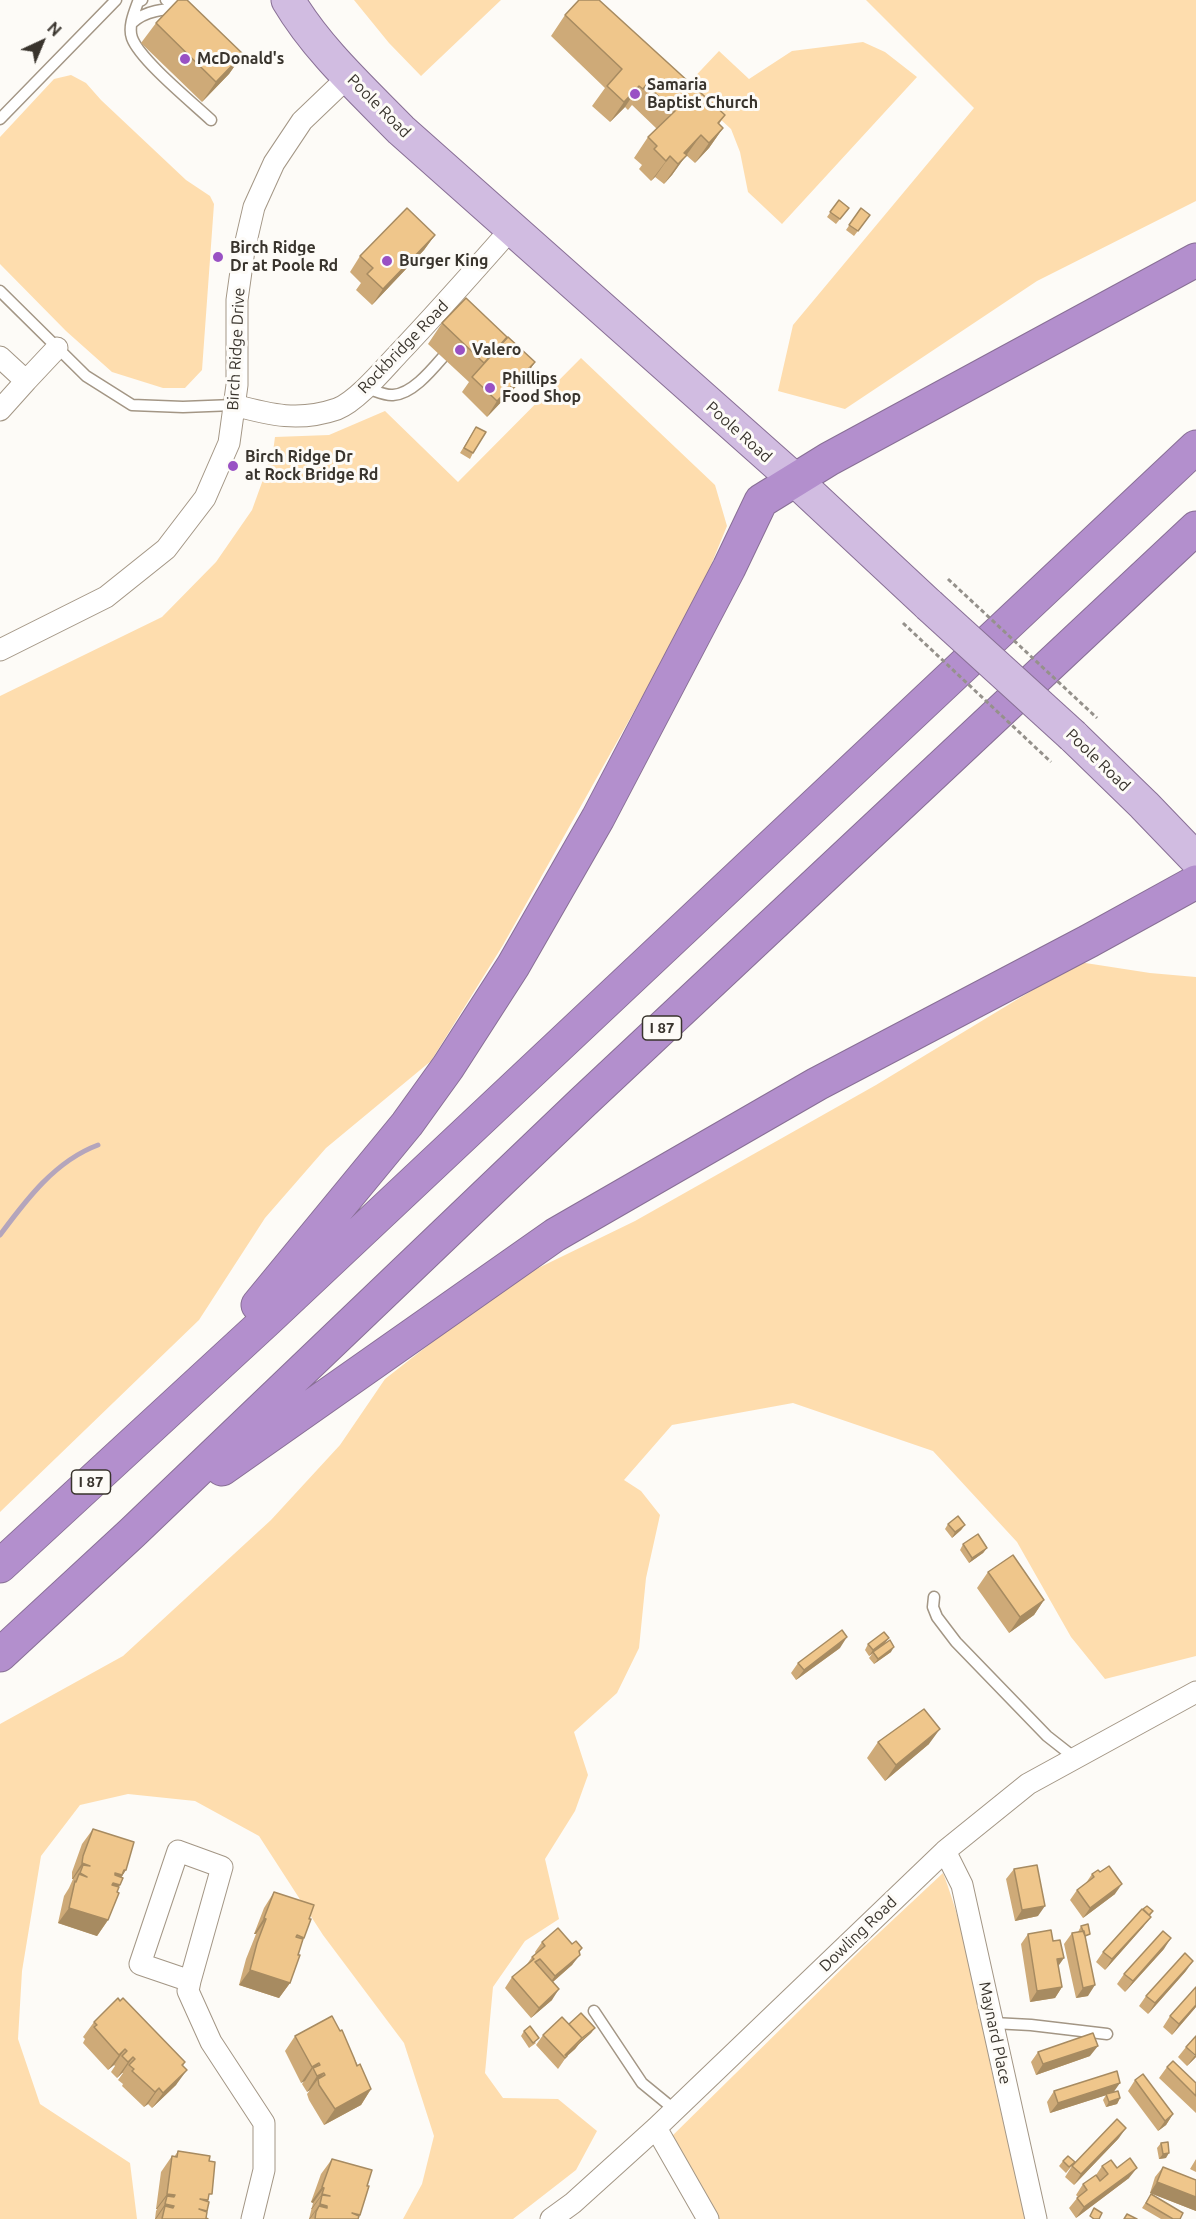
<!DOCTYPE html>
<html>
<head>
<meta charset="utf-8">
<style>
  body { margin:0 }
  #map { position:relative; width:1196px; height:2219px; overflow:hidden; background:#fdfbf7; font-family:Ubuntu,sans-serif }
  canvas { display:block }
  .north { position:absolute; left:12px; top:12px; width:60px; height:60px; -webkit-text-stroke:4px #fdfbf7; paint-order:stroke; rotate:44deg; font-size:16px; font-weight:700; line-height:24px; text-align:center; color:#39342d }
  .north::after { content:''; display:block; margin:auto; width:21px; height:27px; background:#39342d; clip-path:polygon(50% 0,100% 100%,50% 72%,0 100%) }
</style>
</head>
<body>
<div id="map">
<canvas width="1196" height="2219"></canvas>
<div class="north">N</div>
</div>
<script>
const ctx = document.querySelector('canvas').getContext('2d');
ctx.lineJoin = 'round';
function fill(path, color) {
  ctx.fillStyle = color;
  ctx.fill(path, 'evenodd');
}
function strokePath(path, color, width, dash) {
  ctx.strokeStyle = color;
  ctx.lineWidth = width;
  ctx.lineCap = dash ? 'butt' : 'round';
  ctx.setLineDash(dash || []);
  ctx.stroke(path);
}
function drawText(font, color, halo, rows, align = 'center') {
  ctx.font = font + ' Ubuntu,sans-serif';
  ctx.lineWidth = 6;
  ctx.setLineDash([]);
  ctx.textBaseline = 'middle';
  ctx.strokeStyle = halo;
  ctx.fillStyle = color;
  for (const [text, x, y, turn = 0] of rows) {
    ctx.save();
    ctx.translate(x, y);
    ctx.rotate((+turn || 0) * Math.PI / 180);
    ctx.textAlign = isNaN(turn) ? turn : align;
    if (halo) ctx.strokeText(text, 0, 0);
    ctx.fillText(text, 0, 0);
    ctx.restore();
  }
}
const green = new Path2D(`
  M354 0H501L421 76 389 43Z
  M866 0H1196V201L1037 281 845 409 778 391 793 325 974 108Z
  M863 42 885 52 917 77 782 224 748 192 740 152 731 129 685 87 719 51 749 79 792 51Z
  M71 75 86 83 101 100 186 180 210 196 214 204 202 370 185 388H163L112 372 66 331 0 264V137L54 79Z
  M581 358 715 485 727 526 697 599 503 945 431 1061 326 1148 265 1218 199 1320 0 1512V696L162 617 216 562 252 510 273 452 275 437 329 435 385 411 458 482Z
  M1079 962 1150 973 1196 977V1656L1105 1679 1071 1637 1017 1542 933 1451 793 1403 672 1425 624 1480 641 1491 660 1515 646 1578 639 1648 617 1693 574 1732 588 1775 575 1811 545 1859 559 1919 525 1941 493 1987 485 2073 503 2098 558 2099 597 2131 576 2170 513 2219H403L422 2184 434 2136 404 2043 323 1935 259 1836 195 1801 128 1794 80 1805 41 1856 22 1971 18 2039 40 2104 130 2163 137 2219H0V1724L123 1656 271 1520 340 1445 385 1379 490 1297 528 1273 635 1221 876 1085Z
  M943 1873C967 1936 978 2002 991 2068 1002 2118 1014 2169 1026 2219H716L669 2139 865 1946Z`);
const stream = new Path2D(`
  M0 1235C26 1200 55 1161 98 1145`);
const service = new Path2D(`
  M142 0 138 2C134 13 128 27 132 38 140 60 193 103 211 120
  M166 0 184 7
  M132 23C145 10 166 9 183 8
  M0 119 116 0
  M0 291 86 376 132 405 183 407 234 405
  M366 388C374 390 385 396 393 395 415 394 437 363 451 348
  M934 1597 933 1607 937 1617 956 1642 1047 1736 1075 1758
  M594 2011 642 2083 675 2110
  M993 2023 1031 2025 1107 2034`);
const minor = new Path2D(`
  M0 357 26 381 0 410
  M26 381 57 348
  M234 405C271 415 299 422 337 409 357 401 383 370 398 354 437 313 474 271 511 229
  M0 650 106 597 166 549 205 498 229 443 237 385V300L244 250 254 207 274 163 302 121 348 77
  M945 1851 962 1885 1036 2219
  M190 1981 140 1964 178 1851 222 1867 190 1981 188 1991 211 2042 264 2123V2170L252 2219
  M656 2128 708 2219
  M551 2219 573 2203 656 2128 945 1851 1028 1784 1196 1692`);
const primary = new Path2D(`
  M288 0C317 49 361 89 401 130L794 479 929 605
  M1073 736 1144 805 1196 859`);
const motorway = new Path2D(`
  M258 1305 407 1124 448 1067 513 966 598 818 729 568 761 501 829 459 1196 260
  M222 1469 555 1235 817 1084 1089 941 1196 882
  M0 1566 267 1320 1196 447
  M0 1655 132 1533 582 1103 1196 528`);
const pathBridge = new Path2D(`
  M948 579 1097 718
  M903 623 1051 762`);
const primaryBridge = new Path2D(`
  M929 605 1073 736`);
const wall = new Path2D(`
  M565 15 725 115 719 124 723 128 709 148 695 163 686 155 672 175 664 184 655 177 651 181 639 169 642 165 634 158 648 137 657 129 632 105 628 110 625 107 610 122 592 106 605 88 551 36Z
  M156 23 243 54 229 74 202 102 141 43Z
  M839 200 849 208 836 224 827 217Z
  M861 208 870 215 854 236 846 230Z
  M435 235 424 250 372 305 356 290 361 283 350 272 360 256Z
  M442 323 507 337 535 362 525 377 487 417 462 392 469 382 428 344Z
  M476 427 473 453 470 459 460 453Z
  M948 1524 965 1525 961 1530 952 1538 945 1529Z
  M963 1544 987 1548 983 1553 969 1563 960 1550Z
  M988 1572 1044 1600 1034 1615 1009 1633 977 1588Z
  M889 1638 885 1643 891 1652 874 1664 869 1658 872 1654 869 1656 865 1650 868 1644Z
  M840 1648 796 1680 791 1673 798 1663Z
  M878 1742 929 1744 885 1781 867 1758Z
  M93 1829 126 1870 121 1877 108 1920 97 1936 58 1923 64 1896 69 1888 73 1879H72V1872L82 1844Z
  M1014 1869 1038 1916 1015 1921 1006 1879Z
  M1092 1874 1115 1894 1083 1918 1070 1900 1077 1890 1086 1883Z
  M274 1892 303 1939 290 1983 279 1998 239 1985 246 1959 256 1934H254L264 1908Z
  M1153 1911 1143 1927 1105 1970 1096 1962 1103 1952Z
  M1081 1926 1086 1939 1085 1940 1088 1996 1076 1998 1064 1944 1072 1933 1078 1932Z
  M1028 1934 1053 1941 1062 1987 1055 1998 1030 2002 1021 1944Z
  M542 1942 572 1944 582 1948 572 1965 553 1982 552 2000 531 2018 505 1988 512 1977 525 1967 532 1957 536 1954 535 1952Z
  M1164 1949 1125 1992 1117 1984 1124 1974Z
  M1186 1971 1148 2014 1139 2006 1146 1996Z
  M1196 2007 1172 2035 1163 2027 1170 2016Z
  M94 2022 185 2062 183 2066 176 2085 152 2108 148 2104 144 2107 122 2086 123 2084 118 2080 123 2073H122L117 2078 111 2072 115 2066 114 2065 108 2070 83 2043 85 2039 83 2037Z
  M569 2024 595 2028 591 2033 579 2044 575 2049 566 2057 558 2069 536 2045 543 2035Z
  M524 2031 536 2043 529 2048 521 2036Z
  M295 2036 354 2058 371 2089 361 2105 324 2125 309 2100 307 2094 310 2090 307 2092 302 2084 304 2081 301 2083 285 2051Z
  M1186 2047 1196 2057 1187 2066 1178 2057Z
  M1038 2052 1090 2056 1036 2075 1031 2062Z
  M1167 2067 1196 2083V2113L1159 2078Z
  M1135 2080 1173 2114 1166 2125 1158 2131 1128 2091Z
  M1054 2091 1114 2092 1120 2098 1117 2104 1106 2107 1103 2100 1106 2095 1050 2113 1047 2102Z
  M1119 2138 1074 2185 1065 2177 1072 2166Z
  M1161 2143 1166 2158 1159 2159 1157 2148Z
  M178 2151 209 2161 208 2199 206 2218 208 2219H155L156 2211 157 2209H156L161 2172 172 2156 174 2157Z
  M332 2159 359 2217 358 2219H309L313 2203 311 2202 321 2174Z
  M1196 2159V2172L1190 2169Z
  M1063 2161 1075 2162 1066 2173 1059 2166Z
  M1102 2166 1117 2168 1129 2178 1076 2218 1069 2208 1078 2197 1076 2195 1083 2184 1096 2175Z
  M1163 2167 1196 2180V2211L1150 2193 1155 2177Z
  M1151 2194 1180 2219H1161L1142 2208Z`);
const shadedWall = new Path2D(`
  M243 54 229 74 202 102 216 82Z
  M639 86 625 107 610 122 624 102Z
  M723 128 709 148 695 163 709 143Z
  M701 135 672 175 664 184 678 164 684 153Z
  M670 156 655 177 651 181 666 161Z
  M435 235 424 250 372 305 383 289Z
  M535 362 525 377 487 417 497 401Z
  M965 1525 961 1530 952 1538 955 1532Z
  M987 1548 983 1553 969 1563 972 1558Z
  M1044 1600 1034 1615 1009 1633 1020 1617Z
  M847 1637 840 1648 796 1680 804 1670Z
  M889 1638 885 1643 869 1656 873 1650Z
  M894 1647 891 1652 874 1664 878 1659Z
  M940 1729 929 1744 885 1781 896 1765Z
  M82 1863 90 1866 83 1865 73 1879H72Z
  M124 1870H126L117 1884 120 1885 109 1901 102 1898 115 1873Z
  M1122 1884 1115 1894 1083 1918 1090 1908Z
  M1045 1906 1038 1916 1015 1921 1022 1910Z
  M69 1908 108 1920 97 1936 58 1923Z
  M1151 1917 1143 1927 1105 1970 1112 1959Z
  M264 1918 266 1919 256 1934H254Z
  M1171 1938 1164 1949 1125 1992 1133 1981Z
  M580 1955 572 1965 547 1987 555 1976Z
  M1064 1958 1057 1968V1959Z
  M1193 1961 1186 1971 1148 2014 1155 2003Z
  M250 1970 290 1983 279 1998 239 1985Z
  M1095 1985 1088 1996 1076 1998 1083 1988Z
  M1062 1987 1055 1998 1030 2002 1037 1991Z
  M559 1989 552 2000 531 2018 539 2008Z
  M1196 2005V2007L1172 2035 1179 2024Z
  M595 2028 591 2033 579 2044 575 2049 566 2057 558 2069 565 2058V2055Z
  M1098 2046 1090 2056 1036 2075 1043 2064Z
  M125 2049 114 2065 108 2070 119 2055Z
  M1196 2054V2057L1187 2066Z
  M133 2057 122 2073 117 2078 128 2062Z
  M319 2063 314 2070 313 2068 305 2081 301 2083 312 2067Z
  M187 2070 176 2085 152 2108 163 2093Z
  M324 2073 318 2081V2079L310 2090 307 2092 317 2076Z
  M1120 2083 1113 2093 1050 2113 1058 2103Z
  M159 2088 148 2104 144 2107 155 2092Z
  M371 2089 361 2105 324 2125 335 2109Z
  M1120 2098 1117 2104 1106 2107 1109 2102Z
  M1173 2114 1166 2125 1158 2131 1165 2121Z
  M1126 2128 1119 2138 1074 2185 1081 2174Z
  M1169 2153 1166 2158 1159 2159 1163 2154Z
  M1137 2168 1129 2178 1076 2218 1084 2207Z
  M1157 2182 1196 2197V2211L1150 2193Z
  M322 2187 324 2188 313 2203 311 2202Z
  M167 2194 175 2195 168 2205 174 2206 164 2219 165 2206 156 2219H155L165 2204 167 2196 157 2209H156Z
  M322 2194 330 2196 327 2206 318 2219 319 2206 310 2219H309L320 2204 322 2195 312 2209H311Z`);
const building = new Path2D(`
  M178 0H187L243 54 216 82 156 23Z
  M579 0H599L725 115 718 123 723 128 709 143 701 135 684 153 687 155 678 164 670 156 666 161 654 149 657 146 648 137 675 111 646 85 643 89 639 86 624 102 607 86 622 69 565 15Z
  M839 200 849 208 840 219 830 212Z
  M407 208 435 235 383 289 367 274 373 268 360 256Z
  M861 208 870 215 858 231 849 225Z
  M466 298 507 337 484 363 442 323Z
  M508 337 535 362 497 401 472 377Z
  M476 427 486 432 473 453 464 448Z
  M958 1516 965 1525 955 1532 948 1524Z
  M978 1534 987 1548 972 1558 963 1544Z
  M1013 1555 1044 1600 1020 1617 988 1572Z
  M842 1630 847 1637 804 1670 798 1663Z
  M884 1632 889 1638 873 1650 868 1644Z
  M890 1640 894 1647 878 1659 873 1652Z
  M924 1709 940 1729 896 1765 878 1742Z
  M93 1829 134 1842 126 1870H124L122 1875 115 1873V1875L123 1878 120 1885 113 1883 112 1885 119 1887 117 1892 119 1893 108 1920 69 1908 75 1881 76 1882 79 1874 87 1877 80 1873 83 1865 90 1866 82 1863 83 1856Z
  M1037 1865 1045 1906 1022 1910 1014 1869Z
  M1109 1866 1122 1884 1090 1908 1077 1890 1094 1877 1092 1874 1098 1870 1100 1872Z
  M274 1892 314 1905 309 1919H311L304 1938 297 1935 296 1937 303 1939 298 1955H300L290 1983 250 1970 257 1943 266 1919 264 1918Z
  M1147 1906 1153 1911 1149 1915 1143 1909Z
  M1142 1909 1151 1917 1112 1959 1103 1952Z
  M1088 1924 1090 1934 1085 1936 1081 1926Z
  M558 1928 572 1944 576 1941 582 1948 579 1951 580 1955 555 1976 540 1959 535 1962 559 1989 539 2008 512 1977 534 1959 532 1957 545 1946 542 1942Z
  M1051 1930 1053 1941 1060 1940 1064 1958 1057 1959 1062 1987 1037 1991 1028 1934Z
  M1084 1931 1095 1985 1083 1988 1072 1933Z
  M1163 1931 1171 1938 1133 1981 1124 1974Z
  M1185 1953 1193 1961 1155 2003 1146 1996Z
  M1196 1987V2005L1179 2024 1170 2016Z
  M118 1998 120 2001 123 1998 185 2062 182 2065 187 2070 163 2093 159 2088 155 2092 132 2071 134 2069 129 2065 135 2059 133 2057 128 2062 122 2056 127 2051 125 2049 119 2055 94 2027 97 2025 94 2022Z
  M581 2013 595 2028 582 2038 569 2024Z
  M332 2016 340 2031 342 2030 354 2058 357 2066 360 2064 371 2089 335 2109 319 2085 318 2079 325 2075 324 2073 317 2076 313 2068 320 2065 319 2063 312 2067 295 2036Z
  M562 2017 582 2038 565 2055 567 2056 565 2058 543 2035Z
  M530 2026 539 2038 533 2043 524 2031Z
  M1093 2033 1098 2046 1043 2064 1038 2052Z
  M1196 2036V2054L1195 2055 1186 2047Z
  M1173 2061 1196 2083V2096L1167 2067Z
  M1117 2071 1120 2083 1058 2103 1054 2091Z
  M1143 2074 1173 2114 1165 2121 1135 2080Z
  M1118 2091 1120 2098 1109 2102 1106 2094Z
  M1117 2119 1126 2128 1081 2174 1072 2166Z
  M1168 2142 1169 2153 1163 2154 1161 2143Z
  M178 2151 210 2156 209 2161 215 2162 212 2194H209L208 2200 200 2199 209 2202 207 2211 199 2209 207 2212 206 2218 208 2219H162L165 2206 173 2208 174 2206 165 2204 167 2196 174 2197 175 2195 167 2194 172 2156 177 2157Z
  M1068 2156 1075 2162 1069 2167 1063 2161Z
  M1130 2158 1137 2168 1084 2207 1077 2198 1087 2190 1083 2184 1096 2175 1100 2181 1108 2174 1102 2166 1111 2160 1117 2168Z
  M332 2159 372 2170 367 2186H369L360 2215 352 2213 359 2216 358 2219H315L316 2212 319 2206 327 2208V2206L320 2204 322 2195 330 2196 322 2194 324 2188 322 2187Z
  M1163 2167 1196 2180V2197L1157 2182Z
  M1151 2194 1183 2213 1180 2219H1173L1146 2203Z
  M1094 2208 1102 2213 1099 2219H1094L1090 2216Z
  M1127 2214 1137 2219H1124Z`);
const markers = [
  [185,59,6,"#9951c4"],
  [635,94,6,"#9951c4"],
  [218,257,6,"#9951c4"],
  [387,261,6,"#9951c4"],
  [460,350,6,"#9951c4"],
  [490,388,6,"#9951c4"],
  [233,466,6,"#9951c4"]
];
const shields = [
  [662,1028,39],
  [91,1482,39]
];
const shieldNames = [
  ["I 87",662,1028],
  ["I 87",91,1482]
];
const poiNames = [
  ["McDonald's",197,59],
  ["Samaria",647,85],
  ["Baptist Church",647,103],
  ["Birch Ridge",230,248],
  ["Dr at Poole Rd",230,266],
  ["Burger King",399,261],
  ["Valero",472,350],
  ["Phillips",502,379],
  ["Food Shop",502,397],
  ["Birch Ridge Dr",245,457],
  ["at Rock Bridge Rd",245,475]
];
const streetNames = [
  ["Poole Road",379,106,45],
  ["Rockbridge Road",403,347,-46],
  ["Birch Ridge Drive",236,349,-87],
  ["Poole Road",739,432,42],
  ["Poole Road",1098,760,44],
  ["Dowling Road",858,1934,-44],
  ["Maynard Place",995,2033,78]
];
fill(green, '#feddae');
strokePath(stream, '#b4a5bc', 5);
strokePath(service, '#a39685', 13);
strokePath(minor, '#a39685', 23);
strokePath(primary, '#886f95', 35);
strokePath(motorway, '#886f95', 35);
strokePath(service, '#fff', 10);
strokePath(minor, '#fff', 21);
strokePath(primary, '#d1bce1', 33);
strokePath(motorway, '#b38fcd', 33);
strokePath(primaryBridge, '#886f95', 35, []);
strokePath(pathBridge, '#95918b', 3, [4.5, 3]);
strokePath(primaryBridge, '#d1bce1', 33);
fill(wall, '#ceaa78');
fill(shadedWall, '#a78b61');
fill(building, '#efc68b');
strokePath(building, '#a78b61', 1.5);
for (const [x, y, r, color] of markers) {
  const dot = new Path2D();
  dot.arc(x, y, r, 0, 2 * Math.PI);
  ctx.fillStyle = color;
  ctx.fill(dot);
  strokePath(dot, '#fdfbf7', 2);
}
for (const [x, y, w] of shields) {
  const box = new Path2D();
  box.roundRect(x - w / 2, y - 12, w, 24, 4.5);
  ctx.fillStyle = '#fdfbf7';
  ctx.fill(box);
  strokePath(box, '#39342d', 1.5);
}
drawText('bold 15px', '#39342d', null, shieldNames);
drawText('bold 16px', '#39342d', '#fdfbf7', poiNames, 'left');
drawText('16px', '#39342d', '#fdfbf7', streetNames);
</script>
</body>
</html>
